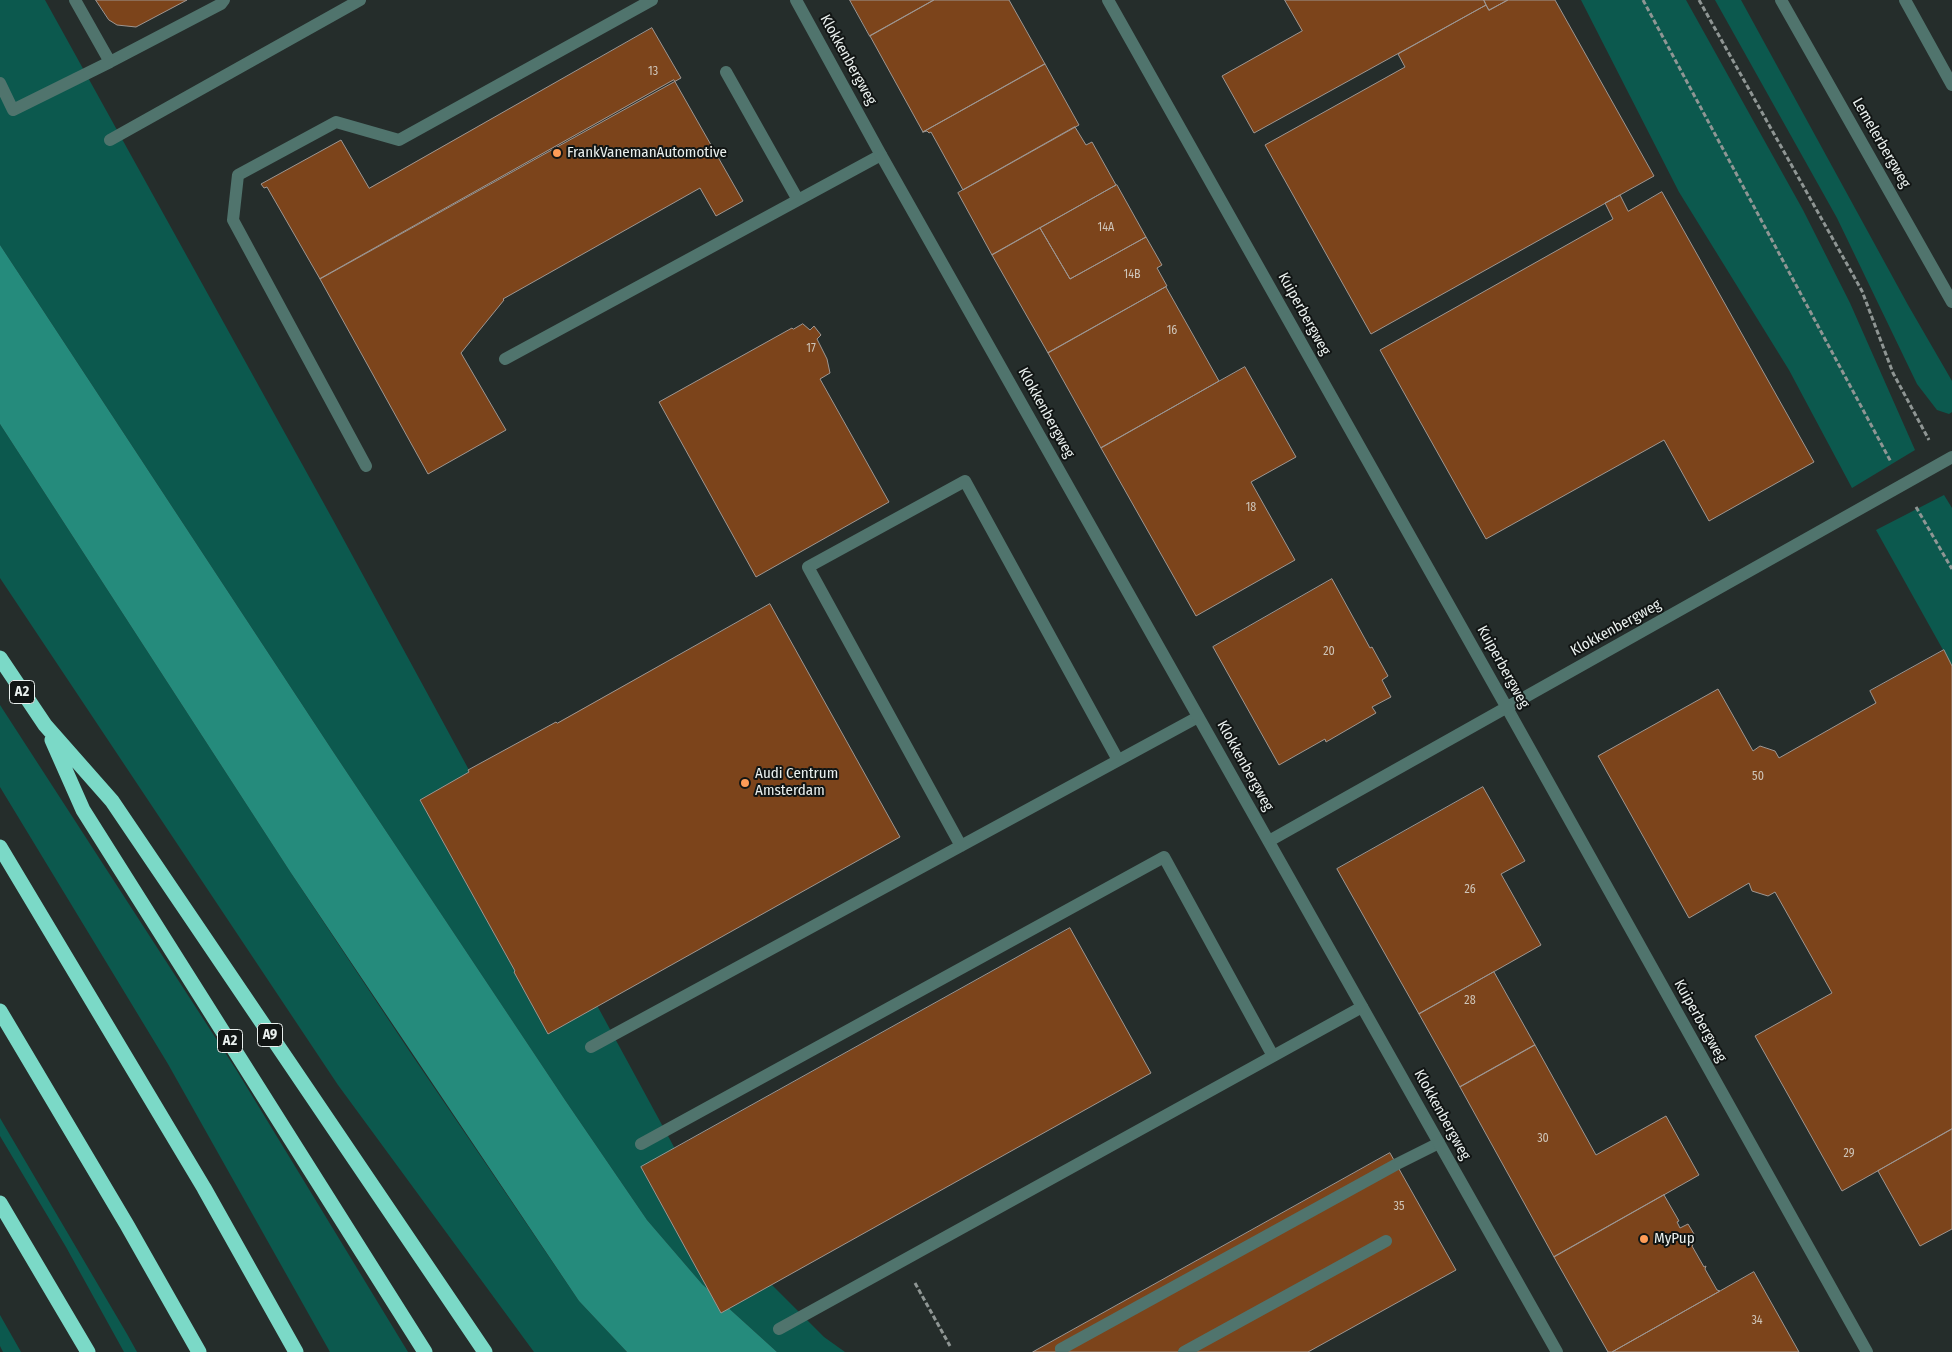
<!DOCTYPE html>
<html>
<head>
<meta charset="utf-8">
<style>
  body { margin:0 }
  canvas { display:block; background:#252d2b }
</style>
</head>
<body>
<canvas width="1952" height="1352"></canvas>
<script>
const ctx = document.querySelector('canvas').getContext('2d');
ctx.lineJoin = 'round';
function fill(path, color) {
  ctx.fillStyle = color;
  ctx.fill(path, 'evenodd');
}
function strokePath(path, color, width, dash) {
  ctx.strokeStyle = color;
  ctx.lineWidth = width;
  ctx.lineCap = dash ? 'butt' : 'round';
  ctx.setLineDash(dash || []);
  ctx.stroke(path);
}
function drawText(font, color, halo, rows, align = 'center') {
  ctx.font = font + ' "Fira Sans Condensed",sans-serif';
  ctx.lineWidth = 4;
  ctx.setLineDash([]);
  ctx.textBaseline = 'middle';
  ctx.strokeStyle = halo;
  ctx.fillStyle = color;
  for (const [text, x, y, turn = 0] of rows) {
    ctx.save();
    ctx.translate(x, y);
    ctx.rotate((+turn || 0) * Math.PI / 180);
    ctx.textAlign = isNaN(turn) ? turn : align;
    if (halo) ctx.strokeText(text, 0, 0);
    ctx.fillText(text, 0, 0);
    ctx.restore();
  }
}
const green = new Path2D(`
  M0 0H45L333 520 705 1204 750 1263 824 1337 845 1352H777L702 1284 647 1220 565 1100 332 750 0 245Z
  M1581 0H1686L1803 210 1850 303 1915 450 1852 488 1789 370 1679 192Z
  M1715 0H1741L1908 305 1952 381V412L1949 414 1937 410 1917 384 1837 218Z
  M0 424 291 873 410 1052 579 1301 627 1352H534L338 1085 0 578Z
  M1944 495 1952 508V666L1876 530Z
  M0 705 237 1071 408 1352H330L168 1064 0 787Z
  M0 1118 127 1334 137 1352H124L66 1247 0 1136Z
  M0 1315 21 1352H3L0 1346Z`);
const water = new Path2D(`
  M0 245 332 750 565 1100 647 1220 702 1284 777 1352H627L579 1301 291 873 0 424Z`);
const building = new Path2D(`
  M96 0H187L136 27 117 25 109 20Z
  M850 0H934L870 36Z
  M934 0H1009L1045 64 923 132 870 36Z
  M1285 0H1484L1486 5 1254 133 1222 76 1302 31Z
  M1484 0H1508L1489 10Z
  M1508 0H1555L1654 176 1371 334 1265 145 1405 67 1398 54 1486 5 1489 10Z
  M652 28 681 78 320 279 267 187 264 188 261 184 341 140 369 188Z
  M1045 64 1079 125 963 190 931 132 929 133 927 131 923 132Z
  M674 80 743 201 716 216 700 188 503 299 504 300 461 353 506 430 428 474 320 279Z
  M1075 127 1086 145 1092 142 1116 185 992 255 958 193Z
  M1117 185 1146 237 1070 279 1040 228Z
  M1662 192 1814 462 1709 521 1664 440 1486 539 1380 350 1613 219 1605 203 1620 195 1628 211Z
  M1040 228 1070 279 1146 237 1162 265 1157 268 1167 286 1048 353 992 255Z
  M1166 287 1219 381 1101 448 1048 353Z
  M803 324 810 330 814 326 821 335 817 339 827 359 830 373 820 379 889 502 756 577 659 402 792 328 793 329Z
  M1245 367 1296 457 1251 482 1295 560 1196 616 1101 448Z
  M1332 579 1370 648 1372 647 1388 676 1382 680 1391 697 1372 707 1376 713 1326 742 1325 739 1279 765 1213 647Z
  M770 604 900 837 548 1034 514 972 515 971 420 800 469 772 468 770 556 722 557 723Z
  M1944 650 1952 666V1129L1842 1191 1755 1036 1832 993 1775 892 1768 896 1752 891 1749 883 1689 918 1598 756 1718 689 1753 751 1760 746 1775 751 1779 758 1876 703 1870 691Z
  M1483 787 1525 861 1501 874 1541 945 1419 1014 1337 869Z
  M1070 928 1151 1073 721 1313 641 1167Z
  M1494 972 1535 1045 1460 1087 1419 1014Z
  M1535 1045 1596 1155 1666 1116 1699 1175 1554 1257 1460 1087Z
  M1952 1129V1229L1920 1246 1878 1171Z
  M1390 1153 1456 1270 1308 1352H1033Z
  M1664 1195 1679 1221 1677 1222 1680 1228 1688 1224 1694 1234 1687 1238 1690 1244 1692 1243 1693 1245 1692 1246 1704 1267 1706 1266 1705 1269 1717 1290 1720 1291 1612 1352H1608L1554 1257Z
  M1754 1272 1799 1352H1612L1720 1291Z`);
const path = new Path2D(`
  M1643 0 1891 462
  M1699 0 1862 291 1893 373 1929 440
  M1916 507 1952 569
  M915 1283 950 1346`);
const service = new Path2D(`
  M75 0 110 62 221 4 224 0
  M726 72 798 200
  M0 83 13 110 110 62
  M110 140 360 0
  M505 359 881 155
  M366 466 233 220 238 175 336 122 399 140 652 0
  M961 846 808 567 965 481 1118 760
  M591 1047 1198 717
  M641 1144 1164 857 1273 1056
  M779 1329 1362 1007
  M1062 1352 1061 1349 1397 1164 1439 1143
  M1184 1352 1386 1241`);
const minor = new Path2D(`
  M796 0 881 155 1557 1352
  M1108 0 1507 708 1867 1352
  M1905 0 1952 85
  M1269 841 1952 457`);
const tertiary = new Path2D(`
  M1781 0 1952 302`);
const motorway = new Path2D(`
  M0 658 45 725 112 801 485 1352
  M52 740 83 810 425 1352
  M0 847 204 1188 296 1352
  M0 1011 127 1225 199 1352
  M0 1203 88 1352`);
const markers = [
  [557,153,5,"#fe9c57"],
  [745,783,5,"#fe9c57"],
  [1644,1239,5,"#fe9c57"]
];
const numberNames = [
  ["13",653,72],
  ["14A",1106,228],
  ["14B",1132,275],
  ["16",1172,331],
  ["17",811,349],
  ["18",1251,508],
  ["20",1329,652],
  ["50",1758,777],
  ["26",1470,890],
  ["28",1470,1001],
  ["30",1543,1139],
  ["29",1849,1154],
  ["35",1399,1207],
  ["34",1757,1321]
];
const shields = [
  [22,692,25],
  [270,1035,25],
  [230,1041,25]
];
const shieldNames = [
  ["A2",22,692],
  ["A9",270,1035],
  ["A2",230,1041]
];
const streetNames = [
  ["Klokkenbergweg",848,60,61],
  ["Lemelerbergweg",1881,143,60],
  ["Kuiperbergweg",1304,314,61],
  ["Klokkenbergweg",1046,413,61],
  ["Klokkenbergweg",1616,628,-29],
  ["Kuiperbergweg",1503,667,61],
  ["Klokkenbergweg",1245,766,61],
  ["Kuiperbergweg",1700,1021,61],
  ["Klokkenbergweg",1442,1115,61]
];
const poiNames = [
  ["FrankVanemanAutomotive",567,153],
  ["Audi Centrum",755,774],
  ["Amsterdam",755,791],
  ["MyPup",1654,1239]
];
fill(green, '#0c594e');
fill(water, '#258b7c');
fill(building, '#7c441b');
strokePath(building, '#9e9691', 1);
strokePath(path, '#8f9694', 3, [5, 2.5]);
strokePath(service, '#50746d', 12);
strokePath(minor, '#50746d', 12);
strokePath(tertiary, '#50746d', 12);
strokePath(motorway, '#7bd9c7', 15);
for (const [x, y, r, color] of markers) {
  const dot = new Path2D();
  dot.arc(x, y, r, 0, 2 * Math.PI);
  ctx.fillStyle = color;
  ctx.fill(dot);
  strokePath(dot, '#111514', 2);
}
drawText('12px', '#cec5b9', null, numberNames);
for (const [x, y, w] of shields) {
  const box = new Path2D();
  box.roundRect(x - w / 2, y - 11.5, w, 23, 4);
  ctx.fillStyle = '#111514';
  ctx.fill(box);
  strokePath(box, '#eaf0ee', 1);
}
drawText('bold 14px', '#eaf0ee', null, shieldNames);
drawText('15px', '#eaf0ee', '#111514', streetNames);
drawText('15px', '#eaf0ee', '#111514', poiNames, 'left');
</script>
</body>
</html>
